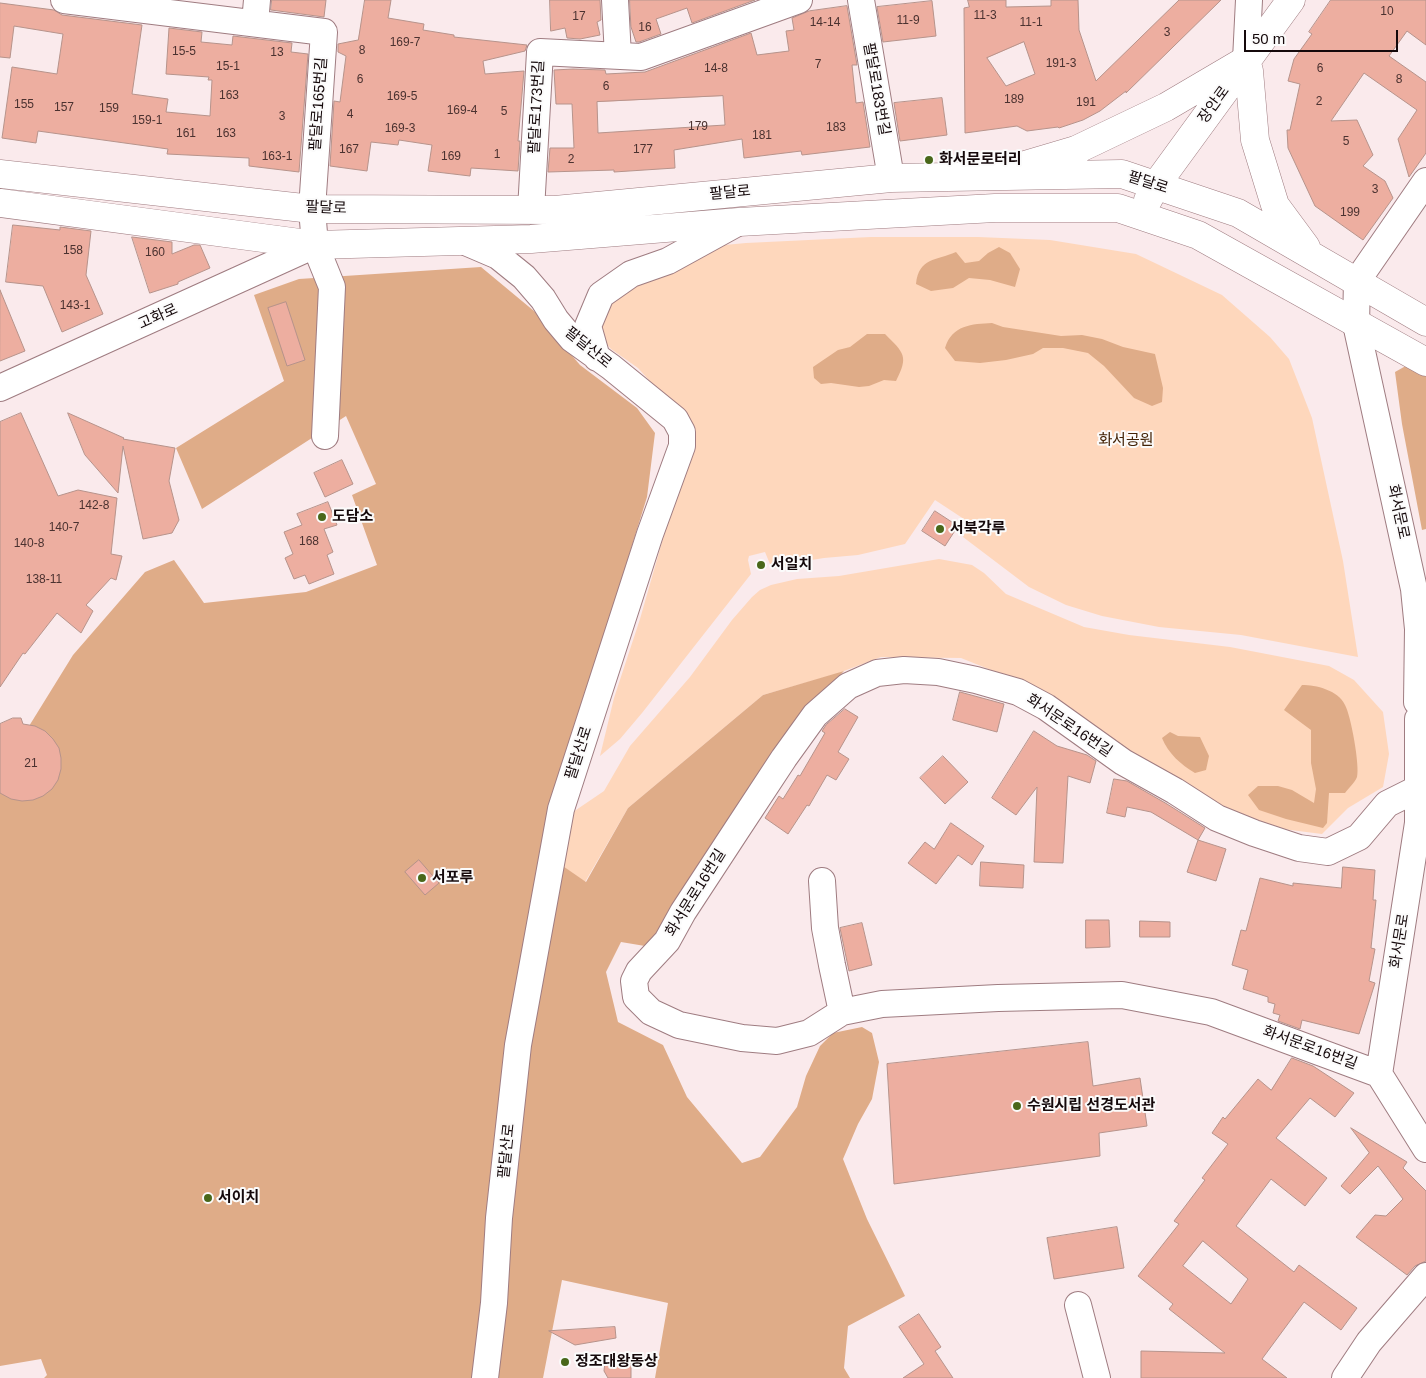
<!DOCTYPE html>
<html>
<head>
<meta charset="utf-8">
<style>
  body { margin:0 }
  #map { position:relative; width:1426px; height:1378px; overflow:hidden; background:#faeaec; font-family:Arial,sans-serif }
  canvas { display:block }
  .scale { position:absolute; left:1244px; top:30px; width:154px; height:22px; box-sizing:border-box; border:2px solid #15090b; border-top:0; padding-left:6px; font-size:15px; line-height:18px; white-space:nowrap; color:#15090b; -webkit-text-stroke:4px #fbfbfb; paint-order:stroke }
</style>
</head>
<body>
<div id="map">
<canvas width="1426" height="1378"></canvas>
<div class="scale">50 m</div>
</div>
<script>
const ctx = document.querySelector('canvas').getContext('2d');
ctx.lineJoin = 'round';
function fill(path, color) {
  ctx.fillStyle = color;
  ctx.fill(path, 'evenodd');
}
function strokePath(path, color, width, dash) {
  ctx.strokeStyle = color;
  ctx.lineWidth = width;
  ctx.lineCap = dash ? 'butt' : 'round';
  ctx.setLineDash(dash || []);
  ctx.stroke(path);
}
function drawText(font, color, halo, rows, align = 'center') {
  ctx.font = font + ' Arial,"Noto Sans KR",sans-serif';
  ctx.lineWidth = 4;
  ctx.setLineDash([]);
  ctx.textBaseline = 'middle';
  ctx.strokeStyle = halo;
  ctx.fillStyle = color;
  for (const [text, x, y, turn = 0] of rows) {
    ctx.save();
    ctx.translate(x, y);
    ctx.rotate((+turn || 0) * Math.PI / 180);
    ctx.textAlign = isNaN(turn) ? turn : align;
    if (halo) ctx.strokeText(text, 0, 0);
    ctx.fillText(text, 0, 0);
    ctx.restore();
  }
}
const green = new Path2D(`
  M871 237H978L1050 240 1136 254 1222 295 1270 337 1289 359 1312 418 1343 561 1358 657 1241 635 1159 627 1102 616 1066 605 1029 587 963 537 970 523 935 500 905 544 858 555 824 558 799 562 772 569 765 552 749 556 748 560 751 574 642 713 620 739 600 756 614 698 640 619 694 430 638 368 611 349 591 326 592 306 704 247 746 243Z
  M939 559 972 565 984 573 1006 594 1084 627 1129 635 1230 647 1329 666 1354 680 1383 712 1389 754 1383 787 1348 808 1322 834 1267 827 1211 806 1092 726 1062 702 1006 676 961 658 881 657 836 674 763 695 628 808 585 882 547 855 551 827 604 791 630 746 690 677 732 620 752 597 760 590 771 585 797 579 839 576Z`);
const forest = new Path2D(`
  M999 247 1010 253 1020 269 1015 287 990 280 969 278 953 288 931 291 916 284C919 257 936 261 956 252L965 263 979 261 988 253Z
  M481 267 534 311 580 365 637 408 655 433 647 497 588 688 547 855 586 882 628 808 763 695 844 671 806 711 651 947 621 942 606 972 618 1022 663 1045 687 1097 742 1163 760 1157 797 1107 806 1076 820 1046 833 1033 862 1027 872 1033 879 1062 872 1099 858 1124 843 1159 867 1219 905 1296 848 1326 844 1368 850 1378H655L668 1303 562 1280 543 1378H44L47 1375 41 1359 0 1366V773L73 655 145 572 174 560 204 603 306 592 377 565 352 495 376 484 346 416 202 509 176 448 284 381 254 295 299 279Z
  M992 323 1003 327 1061 336 1082 335 1102 339 1123 347 1155 354 1163 388 1162 402 1152 406 1134 398 1104 366 1088 353 1063 348H1043L1033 354 1006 360 980 363 955 361 945 348C952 325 972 324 992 323Z
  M867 334H885C904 353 909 356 896 381L884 380 869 386 859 387 831 383 821 384 814 378 813 367 838 350 850 347Z
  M1411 363 1426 371V529L1422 530 1402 424 1395 372Z
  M1302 685C1316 685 1338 690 1345 705 1351 716 1360 766 1357 777 1355 782 1349 788 1345 793H1329L1327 823 1323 828 1286 819 1259 810 1248 795 1258 786H1278L1292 790 1314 803 1316 789 1311 763V730L1284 710Z
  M1170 732 1178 736 1200 737 1209 756 1206 770 1195 773C1181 765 1168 753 1162 738Z`);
const building = new Path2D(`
  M272 0H326L324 17 271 10Z
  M365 0H391L388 18 424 24 423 30 454 35V37L527 45 525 51 483 61 485 74 524 71 518 141H520L518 171 471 168 470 176 428 171 432 145 399 140 398 145 371 142 367 171 330 166 334 101 340 102 346 56 338 52V44L358 40Z
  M550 0H600L601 20 597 22 600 35 580 39 567 38 565 28 551 31Z
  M630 0H755L692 23 687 8 656 19 661 34 639 42H636L631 27Z
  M968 0H1006V7L1051 6V0H1078L1079 30 1096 81 1179 0H1221L1126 93V91L1100 111 1083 120 1059 128 1058 127 1027 131 1017 126 965 133 964 8 969 7ZM1024 42 1035 74 1006 86 987 58Z
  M1331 0H1426V45L1407 31 1389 56 1426 82V153L1409 177 1398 139 1417 110 1364 73 1331 121 1357 120 1373 155 1363 166 1385 181 1393 198 1363 240 1315 206 1288 148 1287 130H1290L1300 84 1288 81 1294 59 1312 34 1309 32Z
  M932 1 936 36 883 42 877 7Z
  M0 3 54 10 62 15 142 25 132 94 168 99 166 112 210 116 212 80H208L209 77 166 74 169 28 202 32 201 42 232 45 233 36 292 43 291 52 308 54 299 172 249 166V158L167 154 168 149 38 131 36 143 2 138 12 67 57 74 63 34 14 26 10 58 0 57Z
  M847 6 857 65H852L856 103 863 102 870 147 802 155 801 151 744 158 742 139 674 150 675 168 614 172V170L548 172 550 148H574L572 104H556L554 70 573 69 605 70 606 74 645 72 751 33 757 55 789 51 786 31 794 30 792 18 809 11ZM723 96 725 125 598 133 597 102Z
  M942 98 947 135 900 141 894 103Z
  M13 225 60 230V227L91 231 86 275 103 314 62 332 43 286 6 282Z
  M132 237 172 242V254L194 245H200L210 268 178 282V284L150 293Z
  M0 290 25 351 0 361Z
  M286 302 305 360 287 366 268 308Z
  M21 413 58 496 78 490 117 498 111 554 122 556 116 580 111 578 86 605 93 611 81 633 57 613 25 654 23 653 0 687V422Z
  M68 413 124 438 123 439 175 448 169 481 179 520 172 533 143 539 123 446 118 493 85 455Z
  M342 460 353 484 325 497 314 473Z
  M328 502 337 525 324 529 333 552 327 555 334 574 309 584 305 575 294 579 285 558 293 554 284 532 302 525 297 514Z
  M935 511 958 526 945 546 922 531Z
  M960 692 1004 704 997 732 953 720Z
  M845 709 858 717 838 752 849 759 836 780 827 775 809 806 807 805 788 834 765 818 779 796 783 799 798 775 800 776 825 733 822 731 826 725Z
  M13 718H21L23 724 35 726 45 731 53 739 59 748 61 758V769L58 780 52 789 43 796 33 800 22 801 11 799 0 793V724Z
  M1034 731 1057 746 1087 755 1096 761 1090 783 1068 776 1063 863 1034 862 1037 787 1016 815 992 798Z
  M943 756 968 782 945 804 920 778Z
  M1114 779 1127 781 1167 804 1205 828 1198 840 1226 849 1216 881 1187 872 1198 840 1151 812 1127 807 1125 817 1107 813Z
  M951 823 984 846 972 865 958 855 936 884 908 863 925 842 934 849Z
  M419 860 439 883 425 895 405 872Z
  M981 862 1024 865 1023 888 980 886Z
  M1343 867 1375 870 1373 900H1376L1371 948 1375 949 1369 981 1375 983 1359 1034 1302 1020 1300 1029 1278 1021 1280 1015 1273 1013 1275 1004 1268 1002V997L1243 989 1248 970 1232 965 1241 930 1246 931 1260 878 1293 886V883L1341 888Z
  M1086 920H1109L1110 947 1086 948Z
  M1140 921 1170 922V937H1140Z
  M862 923 872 965 849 971 840 928Z
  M1088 1042 1093 1086 1140 1078 1147 1126 1099 1133 1100 1156 894 1184 887 1064Z
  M1292 1058 1313 1066 1354 1093 1335 1117 1310 1098 1276 1138 1327 1178 1305 1206 1271 1179 1236 1226 1294 1272 1299 1265 1357 1308 1341 1330 1304 1302 1262 1359 1287 1378H1141V1351L1225 1353 1169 1309 1173 1304 1138 1276 1179 1224 1174 1221 1205 1180 1202 1178 1228 1144 1212 1133 1223 1117 1225 1119 1258 1079 1271 1090ZM1203 1241 1248 1279 1231 1304 1183 1266Z
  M1351 1128 1407 1162 1403 1168 1426 1191V1261L1415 1266 1407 1275 1356 1237 1375 1215 1386 1216 1403 1199 1378 1166 1350 1194 1341 1186 1369 1153Z
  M1117 1227 1124 1268 1054 1279 1047 1238Z
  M919 1314 941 1347 935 1351 953 1378H903L924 1364 899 1327Z
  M615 1327 616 1338 575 1345 549 1331Z
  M618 1354 631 1362V1378H608L604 1371 605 1361Z`);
const minor = new Path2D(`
  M64 0 324 32 312 209 315 245 332 287 325 436
  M615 0 618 56
  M861 0 891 178
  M255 23 257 0
  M1246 60 1249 0
  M531 210 540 52 641 57 799 0
  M463 241 498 256 524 277 543 299 556 320 572 339 611 367 675 419 682 432V446L650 534 561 809 518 1045 499 1218 494 1303 485 1378
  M597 358 588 326 601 295 631 274 668 261 739 222
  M0 388 315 245
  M1417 702 1418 629 1414 589 1356 324 1357 281 1426 181
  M1418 719V823L1379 1074 1426 1149
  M822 881 825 928 832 965 842 1012
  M1379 1074 1211 1012 1122 995 998 998 882 1004 842 1012 809 1033 777 1041 742 1038 679 1025 651 1012 636 997 634 981 639 971 667 941 683 912 736 831 784 758 815 715 848 686 877 673 904 670 938 672 976 680 1018 692 1046 707 1123 762 1175 791 1217 818 1254 833 1299 848 1328 852 1359 837 1387 804 1419 788
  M1078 1305 1097 1378
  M1345 1378 1369 1342 1426 1276`);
const major = new Path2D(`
  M1022 166 1076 150 1166 107 1246 60 1249 71 1255 140 1275 205 1306 247
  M0 174 312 209 555 210 891 178 1122 174 1238 213 1426 322
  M1148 200 1156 185 1291 0
  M0 203 315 245 531 239 739 222 995 208H1118L1198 235 1426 362`);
const markers = [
  [929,160,5,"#49671a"],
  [322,517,5,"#49671a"],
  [940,529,5,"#49671a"],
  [761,565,5,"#49671a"],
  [422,878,5,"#49671a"],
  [1017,1106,5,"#49671a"],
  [208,1198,5,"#49671a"],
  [565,1362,5,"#49671a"]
];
const numberNames = [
  ["10",1387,12],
  ["11-3",985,16],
  ["17",579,17],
  ["11-9",908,21],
  ["14-14",825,23],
  ["11-1",1031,23],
  ["16",645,28],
  ["3",1167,33],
  ["169-7",405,43],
  ["8",362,51],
  ["15-5",184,52],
  ["13",277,53],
  ["191-3",1061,64],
  ["7",818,65],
  ["15-1",228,67],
  ["14-8",716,69],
  ["6",1320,69],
  ["6",360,80],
  ["8",1399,80],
  ["6",606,87],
  ["163",229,96],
  ["169-5",402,97],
  ["189",1014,100],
  ["2",1319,102],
  ["191",1086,103],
  ["155",24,105],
  ["157",64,108],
  ["159",109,109],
  ["169-4",462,111],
  ["5",504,112],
  ["4",350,115],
  ["3",282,117],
  ["159-1",147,121],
  ["179",698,127],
  ["183",836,128],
  ["169-3",400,129],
  ["161",186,134],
  ["163",226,134],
  ["181",762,136],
  ["5",1346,142],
  ["167",349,150],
  ["177",643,150],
  ["1",497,155],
  ["163-1",277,157],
  ["169",451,157],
  ["2",571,160],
  ["3",1375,190],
  ["199",1350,213],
  ["158",73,251],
  ["160",155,253],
  ["143-1",75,306],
  ["142-8",94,506],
  ["140-7",64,528],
  ["168",309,542],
  ["140-8",29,544],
  ["138-11",44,580],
  ["21",31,764]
];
const streetNames = [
  ["팔달로183번길",876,89,80],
  ["팔달로165번길",319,104,-86],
  ["장안로",1214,105,-54],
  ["팔달로173번길",537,107,-87],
  ["팔달로",1148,183,18],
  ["팔달로",730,193,-5],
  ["팔달로",326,208,2],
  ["고화로",158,317,-24],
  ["팔달산로",588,348,39],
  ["화서문로",1398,512,78],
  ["화서문로16번길",1069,726,34],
  ["팔달산로",579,753,-72],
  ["화서문로16번길",696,893,-58],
  ["화서문로",1400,941,-81],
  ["화서문로16번길",1310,1048,20],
  ["팔달산로",507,1151,-84]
];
const poiNames = [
  ["화서문로터리",939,160],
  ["도담소",332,517],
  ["서북각루",950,529],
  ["서일치",771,565],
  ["서포루",432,878],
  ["수원시립 선경도서관",1027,1106],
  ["서이치",218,1198],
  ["정조대왕동상",575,1362]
];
const parkNames = [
  ["화서공원",1126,441]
];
fill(green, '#fed7bc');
fill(forest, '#dfac88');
fill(building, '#edaea0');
strokePath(building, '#b6938b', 1);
strokePath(minor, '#9f7c81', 28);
strokePath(major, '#9f7c81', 29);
strokePath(minor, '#fff', 26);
strokePath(major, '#fff', 28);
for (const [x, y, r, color] of markers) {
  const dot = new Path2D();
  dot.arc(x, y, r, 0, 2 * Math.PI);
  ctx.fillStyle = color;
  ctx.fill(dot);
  strokePath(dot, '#fbfbfb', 2);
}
drawText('12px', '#4b3230', null, numberNames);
drawText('15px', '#15090b', '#fbfbfb', streetNames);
drawText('bold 15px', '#15090b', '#fbfbfb', poiNames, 'left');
drawText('15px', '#432205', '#fbfbfb', parkNames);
</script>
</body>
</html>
